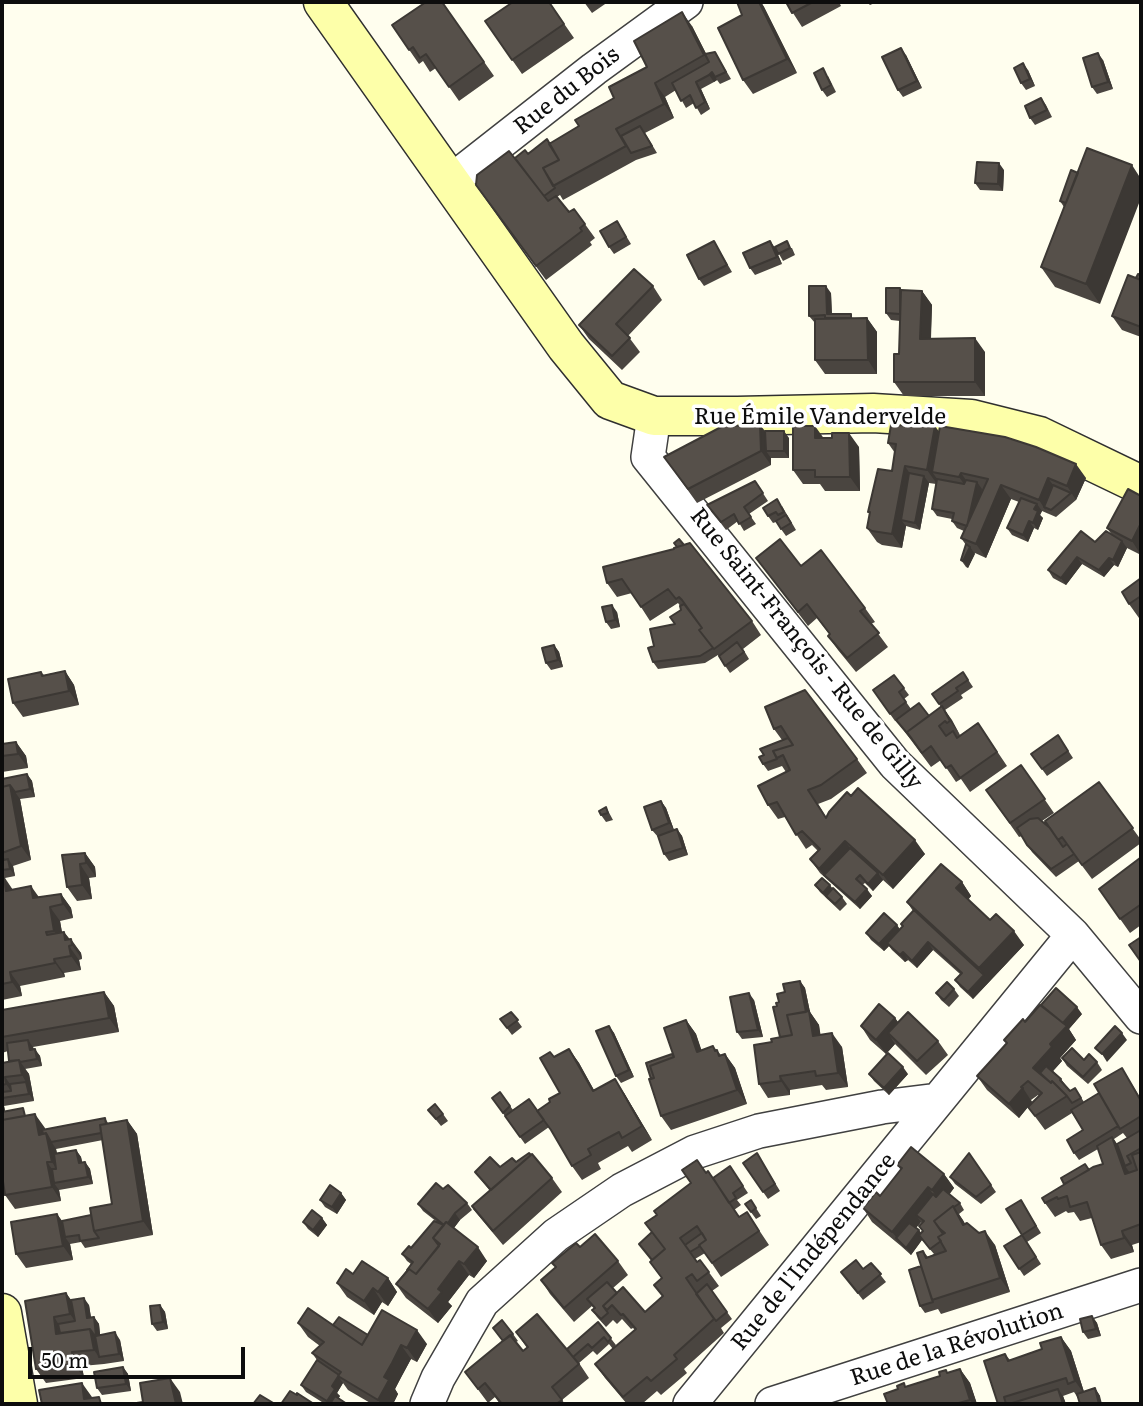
<!DOCTYPE html>
<html>
<head>
<meta charset="utf-8">
<style>
  body { margin:0 }
  #map { position:relative; width:1143px; height:1406px; overflow:hidden; background:#fffeee; font-family:Literata,serif }
  canvas { display:block }
  .frame { position:absolute; inset:0; border:4px solid #0d0d0d; pointer-events:none }
  .scale { position:absolute; left:28px; top:1347px; width:217px; height:32px; box-sizing:border-box; border:4px solid #0d0d0d; border-top:0; padding-left:9px; font-size:21px; line-height:24px; white-space:nowrap; color:#0d0d0d; -webkit-text-stroke:5px #fff; paint-order:stroke }
</style>
</head>
<body>
<div id="map">
<canvas width="1143" height="1406"></canvas>
<div class="frame"></div>
<div class="scale">50 m</div>
</div>
<script>
const ctx = document.querySelector('canvas').getContext('2d');
ctx.lineJoin = 'round';
function strokePath(path, color, width, dash) {
  ctx.strokeStyle = color;
  ctx.lineWidth = width;
  ctx.lineCap = dash ? 'butt' : 'round';
  ctx.setLineDash(dash || []);
  ctx.stroke(path);
}
function fill(path, color) {
  ctx.fillStyle = color;
  ctx.fill(path, 'evenodd');
}
function drawText(font, color, halo, rows, align = 'center') {
  ctx.font = font + ' Literata,serif';
  ctx.lineWidth = 7;
  ctx.setLineDash([]);
  ctx.textBaseline = 'middle';
  ctx.strokeStyle = halo;
  ctx.fillStyle = color;
  for (const [text, x, y, turn = 0] of rows) {
    ctx.save();
    ctx.translate(x, y);
    ctx.rotate((+turn || 0) * Math.PI / 180);
    ctx.textAlign = isNaN(turn) ? turn : align;
    if (halo) ctx.strokeText(text, 0, 0);
    ctx.fillText(text, 0, 0);
    ctx.restore();
  }
}
const street = new Path2D(`
  M450 182 594 69 686 2
  M654 416 648 457 895 764 1073 935 1141 1017
  M427 1404 438 1378 482 1302 556 1235 622 1190 695 1152 759 1131 882 1107 938 1100
  M690 1404 1073 935
  M772 1404 1141 1285`);
const secondary = new Path2D(`
  M323 2 566 346 610 400 654 416H737L873 413 971 419 1039 436 1141 485
  M2 1313 18 1404`);
const wall = new Path2D(`
  M442 2 494 76 459 101 436 68 430 72 423 61 419 64 392 25Z
  M549 2 574 38 522 74 485 21Z
  M584 2H608L592 13Z
  M737 2H761L764 7 797 73 753 94 743 80 742 15Z
  M786 2H839L841 6 802 27Z
  M867 2H877L870 5Z
  M692 26 706 54 715 52 731 79 720 84 717 80 714 82 701 89 710 109 701 115 694 103 686 108 676 90 665 97 674 118 645 133 657 153 636 160 563 200 560 195 557 197 569 212 574 209 595 238 590 242 592 245 546 280 476 185 515 158 551 143 579 126 614 98Z
  M906 55 922 88 903 97 898 90Z
  M1103 60 1113 89 1097 94 1092 87Z
  M1028 70 1035 86 1026 90 1021 83Z
  M828 76 836 92 827 97 822 90Z
  M1041 98 1046 105 1052 117 1035 125 1030 118Z
  M1004 170 1003 191 980 190 975 183Z
  M1071 170 1100 304 1055 287 1041 267 1064 207 1060 201Z
  M617 221 631 244 614 254 609 247Z
  M770 241 775 248 782 264 755 275 750 268Z
  M775 247 792 248 795 255 783 261Z
  M718 248 732 272 704 286 699 279Z
  M1141 275V337L1122 330 1112 316 1136 278Z
  M653 286 662 300 628 336 640 352 622 370 589 339 579 325Z
  M900 288 902 290 922 291 932 305 931 339 985 352V396H904L894 382 899 354 900 321 891 320 886 313Z
  M831 293 832 314 854 318H867L877 332V374H825L815 360V323L809 316Z
  M760 425 765 431 789 438V458H771V465L697 503 664 457Z
  M939 432 1086 478 1076 500 1056 517 1042 511 1040 515 1043 518 1038 530 1034 528 1028 542 1012 535 1007 528 1019 502 1011 499 986 558 975 553 968 568 966 567 961 560 966 545 961 538 964 531 957 528 952 521V519L937 516 932 509 936 484 929 483 920 530 906 526 902 548 882 545 877 542 867 528 870 514 868 512 892 471 895 453 888 443Z
  M823 438 859 447 860 491H825L820 484H803L793 470Z
  M755 481 768 501 749 514 756 524 744 531 738 521 726 530 707 505Z
  M1141 496V555L1127 548 1118 567 1114 565 1104 577 1082 564 1066 585 1053 578 1048 570 1095 542 1112 535 1107 528Z
  M782 506 796 530 786 536 776 522 773 523 768 516Z
  M674 549 752 621 761 635 743 649 749 659 730 673 718 655 705 663 658 669 653 662 654 646 674 624 681 610V607L678 603 650 621 632 593 617 597 607 583Z
  M756 558 801 566 865 608 875 622 871 624 888 647 856 672 838 650 828 636 830 635 817 618 808 626Z
  M1141 578V617L1139 618 1129 604Z
  M617 612 620 627 611 629 606 622Z
  M554 645 559 652 563 667 551 670 546 663Z
  M65 671 74 685 79 705 23 717 13 703 41 672 44 675Z
  M963 672 973 687 961 695 963 698 945 710 960 735 957 737 978 723 1007 766 970 792 961 779 956 782 941 760 931 767 896 720 902 716 895 721 873 690 894 675 909 695 904 699 911 709 929 716 941 707 932 694Z
  M765 707 857 759 867 773 831 799 818 804 826 817 851 796 925 854 893 889 883 880 873 891 865 883 862 885 872 896 860 909 820 873 810 859 818 851 812 845 806 849 785 817 778 819 768 805 786 772 782 766 768 771 763 764 764 755 782 740 774 729Z
  M1058 735 1073 758 1047 776 1031 754Z
  M2 737 4 744 16 742 26 756 28 768 2 772Z
  M1021 765 1054 813 1042 821 1050 828 1099 782 1141 840V843L1092 879 1077 859 1079 861 1056 877 1032 852 1022 836 1019 837 986 790Z
  M27 774 32 781 35 797 20 799 31 860 13 866 15 876 5 878 13 890 38 897 61 894 71 908 73 918 60 921 62 932H64L81 953 82 959 79 960 81 970 64 973 65 977 20 986 22 996 2 1000V779Z
  M661 801 666 808 674 830 677 829 682 836 688 855 669 861 664 854 658 837 652 830Z
  M606 807 613 820 606 822 601 815Z
  M85 853 95 867 96 877 89 878 92 899 77 901 67 887Z
  M1141 858V925L1130 933 1099 889Z
  M962 882 971 896 968 900 990 920 1024 945 973 999 960 987 955 980 960 974 933 950 917 968 908 960 905 962 892 950 889 946 884 951 871 940 866 933 900 929 902 927 901 924 913 911 907 902Z
  M815 885 832 888 842 897 847 904 840 911 820 892Z
  M800 981 805 988 810 1012 819 1025 820 1035 842 1047 848 1087 826 1090 822 1085 790 1090V1095L768 1098 759 1084 772 1041 780 1037 777 1006 785 992Z
  M954 989 959 996 949 1007 941 1000 936 993Z
  M104 992 114 1006 119 1032 33 1047 34 1049 40 1056 42 1066 25 1069 29 1074 34 1101 4 1106 5 1111 28 1116 45 1130 105 1118 108 1123 127 1120 137 1134 153 1235 85 1248 81 1242 70 1244 73 1260 26 1268 16 1254 57 1214 62 1221 91 1215 112 1204 103 1140 56 1149 57 1153 76 1150 81 1157 82 1162H85L90 1169 93 1184 59 1190 61 1201 15 1209 5 1195 2 1175V1063L10 1061 8 1051 2 1053V1010Z
  M754 1000 763 1037 742 1039 737 1032Z
  M511 1012 522 1027 512 1035 500 1019Z
  M1082 1014 1069 1029 1076 1040 1060 1058 1062 1061 1053 1071 1061 1079 1070 1091 1075 1088 1084 1102 1099 1093 1122 1068 1141 1099V1242L1132 1245 1134 1252 1111 1259 1101 1245 1092 1218 1080 1221 1074 1212 1068 1213 1066 1211 1055 1217 1045 1203 1085 1164 1089 1170 1103 1164 1098 1149 1079 1160 1074 1153 1083 1130 1072 1113 1045 1130 1028 1107 1019 1118 987 1090 977 1076 1025 1022ZM1038 1095 1039 1096 1032 1102 1031 1100ZM1123 1133 1127 1138 1117 1144 1114 1139Z
  M895 1018 898 1022 938 1041 948 1055 926 1075 895 1044 886 1054 870 1040 861 1026Z
  M686 1020 696 1034 701 1050 713 1046 721 1055 725 1054 735 1068 747 1104 671 1130 661 1116 651 1079 672 1054Z
  M609 1026 614 1033 634 1077 621 1083 616 1076Z
  M569 1049 579 1063 594 1090 624 1093 652 1140 632 1152 628 1146 612 1155 598 1163 601 1169 582 1180 572 1166 550 1102 560 1093 554 1057Z
  M1062 1058 1084 1060 1097 1062 1102 1070 1088 1084 1067 1066Z
  M869 1074H908L889 1095 874 1081Z
  M500 1092 513 1110 529 1099 549 1127 525 1144 492 1098Z
  M428 1110 443 1114 448 1121 441 1126Z
  M757 1153 780 1191 768 1199 743 1163Z
  M969 1153 996 1192 981 1204 955 1184 950 1177Z
  M516 1162 552 1178 562 1192 503 1245 473 1209 490 1191 475 1172 500 1167Z
  M897 1165 944 1174 954 1188 949 1195 960 1203 964 1210 959 1214 965 1224 995 1245 1010 1292 941 1314 938 1309 925 1313 920 1306 921 1266 923 1251 928 1257 934 1254 922 1240 911 1255 901 1246 872 1222 863 1208 880 1196 901 1170ZM921 1222 922 1223 923 1231 921 1233 916 1228Z
  M730 1166 748 1193 737 1200 741 1205 734 1210 739 1217 747 1212 769 1245 721 1277 705 1253 695 1259 697 1262 700 1260 719 1286 712 1291 732 1319 721 1328 724 1333 684 1369 687 1373 661 1395 657 1391 642 1404H627L605 1378 595 1364 635 1330 633 1328 631 1329 622 1319 617 1324 613 1320 606 1327 597 1317 592 1310 594 1308 592 1306 574 1322 550 1294 541 1280 580 1247 618 1261 628 1275 613 1288 617 1293 645 1312 663 1297 654 1285 662 1279 650 1262 651 1260 639 1244 652 1233 657 1215 706 1173 713 1178Z
  M443 1189 467 1203 472 1210 460 1220 454 1228 487 1261 474 1278 469 1275 448 1302 452 1306 438 1323 406 1298 396 1284 411 1264 407 1261 402 1254 411 1248 437 1222 423 1211 418 1204Z
  M341 1193 346 1200 337 1214 325 1207 320 1200Z
  M751 1200 761 1216 756 1219 745 1204Z
  M1021 1200 1041 1233 1027 1242 1041 1264 1024 1276 1004 1246 1022 1235Z
  M322 1218 327 1225 318 1237 308 1229 303 1222Z
  M871 1263 886 1282 863 1300 841 1272 863 1269Z
  M353 1274 388 1278 397 1292 388 1306 382 1302 374 1315 347 1297 337 1283Z
  M66 1293 71 1300 89 1305 91 1317H94L99 1324 100 1335 120 1340 124 1361 104 1364 82 1366 84 1378 46 1383 36 1369 25 1301Z
  M160 1305 165 1312 168 1329 157 1331 152 1324Z
  M1092 1316 1097 1323 1101 1336 1088 1339 1083 1332Z
  M598 1322 616 1345 613 1349 609 1344 597 1355 593 1351 579 1363 589 1378 562 1400 565 1404H500L495 1397 488 1403 465 1372 503 1341 493 1328 513 1334 518 1341 516 1342 523 1351 527 1348 516 1332 567 1349Z
  M298 1323 333 1325 368 1335 427 1344 417 1362 411 1359 401 1377 395 1389 398 1394 393 1404H372L348 1390 343 1383 337 1393 340 1396 338 1398 347 1404H325L306 1392 301 1385 317 1360 312 1353 320 1346 308 1337Z
  M1061 1337 1071 1351 1084 1392 1095 1388 1100 1396 1078 1398 1074 1392 1063 1396 1066 1404H998L1005 1354 1010 1360 1042 1349Z
  M123 1367 128 1374 131 1391 102 1395 97 1388Z
  M960 1369 970 1383 977 1404H888L906 1387Z`);
const shadedWall = new Path2D(`
  M759 2H761L764 7 797 73 787 59Z
  M682 12 692 26 714 69 704 55Z
  M901 48 906 55 922 88 917 81Z
  M1098 53 1103 60 1113 89 1108 82Z
  M1023 63 1028 70 1035 86 1030 79Z
  M712 72 717 80 714 82 709 75Z
  M696 82 701 89 710 109 705 102Z
  M655 83 665 97 674 118 664 104Z
  M999 163 1004 170 1003 191 998 184Z
  M1132 165 1141 179V198L1100 304 1086 284Z
  M770 241 775 248 782 264 777 257Z
  M826 286 831 293 832 321 827 314Z
  M922 291 932 305 930 353 920 339Z
  M867 318 877 332V374L868 360Z
  M975 338 985 352V396L975 382Z
  M760 425 770 439 766 451 771 458V465L761 451Z
  M815 426 825 440 815 438Z
  M935 426 945 440 932 472 938 480 937 484 927 470Z
  M784 431 789 438V458L784 451Z
  M849 433 859 447 860 491 850 477Z
  M1076 464 1086 478 1076 500 1067 486Z
  M905 466 914 480 901 520 906 526 902 548 892 534Z
  M961 473 971 487 969 491 959 477Z
  M924 476 929 483 920 530 915 523Z
  M1048 478 1058 492 1044 507 1048 514 1039 500Z
  M977 482 982 489 972 533 967 526Z
  M1001 485 1011 499 986 558 976 544Z
  M1037 504 1042 511 1040 515 1043 518 1038 530 1033 523 1034 509Z
  M1029 521 1034 528 1028 542 1023 535Z
  M1141 523V555L1132 541Z
  M1122 541 1127 548 1118 567 1113 560Z
  M970 547 975 554 968 568 963 561Z
  M1077 557 1082 564 1066 585 1061 578Z
  M1109 558 1114 565 1104 577 1099 570Z
  M612 605 617 612 620 627 615 620Z
  M554 645 559 652 563 667 558 660Z
  M65 671 74 685 79 705 69 691Z
  M942 706 952 720 960 735 950 721Z
  M16 742 26 756 28 768 18 754Z
  M27 774 32 781 35 797 30 789Z
  M10 785 20 799 31 860 21 846Z
  M661 801 666 808 674 830 669 823Z
  M677 829 682 836 688 855 683 848Z
  M915 840 925 854 893 889 883 875Z
  M845 841 855 855 824 875 819 869Z
  M85 853 95 867 96 877 86 863Z
  M8 859 13 866 15 876 10 869Z
  M80 864 89 878 92 899 82 885Z
  M878 873 883 880 873 891 868 884Z
  M4 878 14 892 6 891Z
  M962 882 971 896 966 902 956 888Z
  M830 885 835 892 826 896 828 900 823 893Z
  M31 886 41 900 33 898Z
  M867 889 872 896 860 909 855 902Z
  M61 894 71 908 73 918 63 904Z
  M50 907 60 921 64 945 54 931Z
  M897 925 902 932 887 943 889 946 884 951 879 944Z
  M1014 931 1024 945 973 999 968 992 984 975 979 968Z
  M64 932 72 943 71 939 81 953 82 959 72 945 69 946 79 960 81 970 71 956 65 940Z
  M928 942 933 950 917 968 912 961Z
  M903 952 908 960 905 962 900 955Z
  M54 959 64 973 65 977 55 963Z
  M10 972 20 986 22 996 12 982Z
  M800 981 805 988 810 1012 819 1025 823 1050 813 1036 807 1020Z
  M104 992 114 1006 119 1032 109 1018Z
  M749 993 754 1000 763 1037 758 1030Z
  M1077 1007 1082 1014 1069 1029 1076 1040 1060 1058 1062 1061 1045 1080 1033 1068 1050 1044 1061 1025Z
  M895 1018 905 1032 888 1033 895 1044 886 1054 876 1040Z
  M686 1020 696 1034 707 1066 697 1052Z
  M609 1026 614 1033 634 1077 629 1070Z
  M832 1033 842 1047 848 1087 838 1073Z
  M1122 1033 1127 1040 1107 1062 1102 1054Z
  M28 1040 33 1047 35 1057 30 1050Z
  M35 1049 40 1056 42 1066 37 1059Z
  M569 1049 579 1063 602 1105 593 1091Z
  M725 1054 735 1068 747 1104 737 1090Z
  M19 1060 29 1074 34 1101 29 1094 26 1082 22 1075Z
  M903 1067 908 1074 889 1095 884 1088Z
  M780 1076 790 1090V1095L781 1081Z
  M5 1077 15 1091 16 1098 6 1084Z
  M615 1079 624 1093 652 1140 642 1126Z
  M1023 1088 1032 1102 1019 1118 1009 1104Z
  M2 1103 4 1106 7 1119 2 1112Z
  M35 1114 45 1128 47 1141 39 1135Z
  M127 1120 137 1134 153 1235 143 1221Z
  M46 1133 56 1149 61 1176 52 1162Z
  M1112 1137 1122 1151 1125 1166 1130 1173 1125 1174Z
  M76 1150 81 1157 84 1170 79 1163Z
  M47 1162 57 1176 54 1183 59 1190 61 1201 52 1187Z
  M85 1162 90 1169 93 1184 88 1177Z
  M944 1174 954 1188 941 1204 932 1190Z
  M928 1187 938 1201 916 1215 921 1222 902 1244 892 1232Z
  M341 1193 346 1200 337 1214 332 1207Z
  M953 1206 963 1220 973 1239 963 1225Z
  M455 1213 460 1220 450 1233 445 1226Z
  M57 1214 67 1228 65 1237 70 1244 73 1260 63 1246Z
  M322 1218 327 1225 318 1237 313 1230Z
  M919 1230 924 1237 911 1255 906 1248Z
  M985 1231 995 1245 1010 1292 1000 1278Z
  M1122 1231 1132 1245 1134 1252 1124 1238Z
  M478 1247 487 1261 474 1278 464 1264Z
  M459 1261 469 1275 448 1302 452 1306 438 1323 428 1309 438 1289Z
  M388 1278 397 1292 388 1306 378 1292Z
  M373 1288 382 1302 374 1315 364 1301Z
  M66 1293 76 1307 80 1328 70 1314Z
  M84 1298 89 1305 92 1325 87 1318Z
  M160 1305 165 1312 168 1329 163 1322Z
  M1092 1316 1097 1323 1101 1336 1096 1329Z
  M54 1317 63 1331 65 1340 56 1334Z
  M94 1317 99 1324 101 1343 96 1336Z
  M90 1329 100 1343 99 1357 94 1350Z
  M417 1330 427 1344 417 1362 407 1348Z
  M115 1332 120 1340 124 1361 119 1354Z
  M1061 1337 1071 1351 1085 1395 1075 1381Z
  M401 1345 411 1359 395 1389 398 1394 393 1404H381L378 1400 384 1377Z
  M72 1352 82 1366 84 1378 74 1364Z
  M123 1367 128 1374 131 1391 126 1384Z
  M960 1369 970 1383 977 1404H973L970 1400Z
  M338 1376 343 1383 337 1393 340 1396 335 1404H329L327 1401 332 1386Z
  M170 1378 180 1392 183 1404H176Z
  M82 1383 92 1397 93 1404 84 1399Z
  M1095 1388 1100 1396 1102 1404H1099Z
  M1058 1389 1063 1396 1066 1404H1063Z`);
const building = new Path2D(`
  M426 2H442L484 62 449 87 426 54 420 58 413 47 409 50 392 25Z
  M513 2H549L564 24 512 60 485 21Z
  M737 2H759L787 59 743 80 718 28 742 15Z
  M786 2H813L792 13Z
  M682 12 704 55 655 83 664 104 616 129 626 146 553 186 543 168 559 160 549 144 579 126 575 120 614 98 609 87 647 67 634 41Z
  M901 48 917 81 898 90 882 57Z
  M715 52 726 72 715 77 712 72 709 75 696 82 705 102 696 108 690 95 681 101 672 83 709 62 705 54Z
  M1098 53 1108 82 1092 87 1083 58Z
  M1023 63 1030 79 1021 83 1014 68Z
  M823 68 831 85 822 90 814 73Z
  M1041 98 1047 110 1030 118 1025 106Z
  M640 126 652 146 631 153 621 136Z
  M547 139 559 160 543 168 555 188 544 196 515 158 525 150 528 154Z
  M1087 148 1132 165 1086 284 1041 267Z
  M509 151 548 201 556 196 569 212 574 209 585 224 580 228 582 231 536 266 476 185 477 175Z
  M977 162 999 163 998 184 975 183Z
  M1071 170 1078 173 1066 203 1060 201Z
  M617 221 626 237 609 247 600 231Z
  M714 241 727 265 699 279 687 255Z
  M770 241 777 257 750 268 743 253Z
  M787 241 790 248 778 254 775 247Z
  M634 269 653 286 616 324 630 338 612 356 579 325Z
  M1138 274 1141 275V280L1136 278Z
  M1128 275 1141 280V327L1112 316Z
  M809 286H826L827 314H851V318H825V315L809 316Z
  M886 288H900V314L886 313Z
  M901 290 922 291 920 339 975 338V382H894V354H899Z
  M867 318 868 360H815V319Z
  M760 425 761 451 688 489 664 457 723 426Z
  M891 425 935 426 927 470 905 466 892 534 872 531 867 528 870 512H868L878 469 892 471 896 444 888 443Z
  M793 426H815V438H832V433H849L850 477H815V470H793Z
  M940 426 1005 437 1036 447 1076 464 1067 486 1048 478 1039 500 1001 485 976 544 961 538 988 479 961 473 959 477 932 472Z
  M765 431H784V451H766Z
  M909 473 924 476 915 523 901 520Z
  M937 479 964 484 966 480 977 482 967 526 952 521 954 513 932 509Z
  M755 481 763 493 744 507 751 517 739 524 734 514 721 522 707 505Z
  M1053 485 1071 493 1051 510 1044 507Z
  M1128 489 1141 496V523L1132 541 1107 528Z
  M1021 498 1037 504 1034 509 1038 511 1033 523 1029 521 1023 535 1007 528Z
  M777 499 784 512 778 515 776 512 768 516 763 508Z
  M786 515 791 523 781 529 776 521Z
  M1081 531 1095 542 1106 531 1122 541 1113 560 1109 558 1099 570 1077 557 1061 578 1048 570Z
  M679 539 684 545 677 547 674 543Z
  M780 539 801 566 821 550 865 608 860 611 879 633 847 658 828 636 830 634 807 604 798 612 756 558Z
  M690 543 752 621 714 649 699 630 702 628 682 600 679 597 676 599 668 589 641 607 622 579 607 583 603 567 674 549V548Z
  M966 544 970 547 963 561 961 560Z
  M1141 578V596L1129 604 1122 592Z
  M684 604 702 628 699 630 713 648 700 656 653 662 648 648 654 646 650 629 675 624 670 617 681 610 680 606Z
  M612 605 615 620 606 622 602 607Z
  M737 642 744 652 725 666 719 656Z
  M554 645 558 660 546 663 542 648Z
  M65 671 69 691 13 703 8 679 41 672 42 676Z
  M963 672 968 680 956 688 958 691 939 704 932 694Z
  M894 675 904 688 899 692 906 702 890 714 873 690Z
  M805 690 857 759 821 785 808 790 826 818 829 812 847 792 851 796 858 788 915 840 883 875 845 841 819 869 810 859 820 849 802 831 796 835 777 802 768 805 758 786 790 770 783 755 777 758 773 751 793 745 781 726 774 729 765 707Z
  M919 703 929 716 907 732 912 739 896 720Z
  M942 706 950 721 947 723 945 721 939 726 946 736 953 731 957 738 978 723 997 752 960 778 951 765 946 768 931 746 922 753 907 732Z
  M1058 735 1068 751 1042 769 1031 754Z
  M788 738 793 745 773 751 777 759 763 764 759 757 764 755 760 749Z
  M16 742 18 754 2 756V744Z
  M1021 765 1045 799 1010 823 986 790Z
  M27 774 30 789 15 792 10 785 2 787V779Z
  M1099 782 1133 828 1082 865 1062 837 1058 840 1045 821Z
  M10 785 21 846 2 853V787Z
  M661 801 669 823 652 830 644 807Z
  M606 807 608 813 601 815 599 811Z
  M1038 818 1050 828 1063 847 1067 844 1074 854 1051 869 1027 845 1017 828 1030 819Z
  M677 829 683 848 664 854 658 836Z
  M850 848 878 873 868 884 860 875 856 879 867 889 855 902 824 875Z
  M85 853 86 863 80 864 82 885 67 887 62 855Z
  M2 856 4 860 8 859 10 869 2 870Z
  M1140 858 1141 907 1140 905 1120 919 1099 889Z
  M941 864 962 882 956 888 990 920 996 914 1014 931 979 968 907 902Z
  M2 878H4L6 891 31 886 33 898 61 894 63 904 50 907 54 931 46 932 47 935 64 932 65 940 71 939 72 945 69 946 71 956 54 959 55 963 10 972 12 982 2 984Z
  M822 878 830 885 823 893 815 885Z
  M833 888 842 897 835 904 826 896Z
  M914 910 984 975 968 992 955 980 962 973 928 942 912 961 903 952 900 955 887 943 903 926 901 924Z
  M884 913 897 925 879 944 866 933Z
  M1141 937V962L1129 945Z
  M800 981 806 1012 787 1015 792 1035 780 1037 773 1007 777 1006 776 1003 779 1002 777 994 785 992 783 984Z
  M947 982 954 989 944 1000 936 993Z
  M1056 988 1077 1007 1063 1023 1041 1005Z
  M104 992 109 1018 2 1037V1010Z
  M749 993 758 1030 737 1032 730 997Z
  M879 1004 895 1018 876 1040 861 1026Z
  M1040 1005 1067 1026 1050 1044 1052 1047 1033 1068 1051 1083 1052 1081 1067 1096 1035 1116 1028 1107 1042 1093 1028 1081 1021 1087 1023 1088 1009 1104 977 1076 1007 1043 1004 1040 1023 1019 1025 1022Z
  M809 1011 813 1036 832 1033 838 1073 816 1076 815 1071 780 1076 781 1081 759 1084 754 1045 772 1042 771 1039 792 1035 787 1015Z
  M511 1012 518 1020 507 1028 500 1019Z
  M908 1012 938 1041 917 1061 888 1033Z
  M686 1020 697 1052 713 1046 715 1051 717 1050 719 1056 725 1054 737 1090 661 1116 649 1079 654 1078 650 1066 674 1057 664 1028Z
  M609 1026 629 1070 616 1076 596 1031Z
  M1115 1026 1122 1033 1102 1054 1095 1048Z
  M28 1040 30 1050 35 1049 37 1059 20 1062 19 1060 9 1061 7 1043Z
  M1072 1048 1084 1060 1089 1054 1097 1062 1083 1077 1062 1058Z
  M569 1049 593 1091 615 1079 642 1126 622 1138 619 1132 602 1141 588 1149 591 1155 572 1166 551 1130 537 1111 550 1102 549 1099 560 1093 540 1058 550 1052 554 1057Z
  M888 1053 903 1067 884 1088 869 1074Z
  M672 1054 674 1057 650 1066 654 1078 651 1079 646 1063Z
  M19 1060 22 1075 5 1077 6 1084 2 1085V1063Z
  M1046 1066 1061 1079 1060 1080 1070 1091 1075 1088 1081 1098 1072 1103 1067 1096 1052 1081 1051 1083 1040 1073Z
  M1122 1068 1141 1101V1116L1120 1129 1094 1084Z
  M26 1082 29 1094 2 1098V1092L11 1091 10 1084Z
  M500 1092 510 1106 503 1113 492 1098Z
  M1099 1093 1118 1126 1074 1153 1067 1140 1083 1130 1071 1110Z
  M529 1099 544 1120 520 1137 505 1116Z
  M435 1104 443 1114 436 1119 428 1110Z
  M23 1108 25 1116 2 1120V1110V1112Z
  M35 1114 39 1135 46 1133 52 1162H47L52 1187 5 1195 2 1175V1120Z
  M105 1118 106 1124 100 1125 101 1133 51 1142 46 1133 43 1134 42 1130Z
  M127 1120 143 1221 94 1231 90 1208 112 1204 100 1125Z
  M1141 1130V1148L1127 1156 1131 1163 1125 1166 1117 1144Z
  M1112 1137 1125 1174 1137 1170 1132 1155 1141 1152V1224L1122 1231 1124 1238 1101 1245 1087 1202 1070 1207 1067 1196 1058 1199 1057 1197 1045 1203 1042 1198 1093 1167 1103 1164 1097 1146Z
  M911 1147 944 1174 932 1190 928 1187 892 1232 863 1208 876 1192 880 1196 902 1168 897 1165Z
  M76 1150 79 1163 85 1162 88 1177 54 1183 52 1169H56L54 1154Z
  M529 1153 531 1155 491 1190 475 1172 490 1157 500 1167 512 1158 516 1162Z
  M757 1153 775 1184 763 1192 743 1163Z
  M969 1153 991 1185 976 1197 950 1177Z
  M532 1154 552 1178 493 1231 472 1206Z
  M697 1160 706 1173 708 1171 739 1217 747 1212 759 1231 712 1263 699 1245 706 1240 697 1226 680 1238 697 1262 700 1260 709 1272 697 1281 692 1274 686 1278 714 1319 674 1355 677 1359 651 1381 647 1377 623 1397 595 1364 636 1329 623 1314 621 1315 612 1305 607 1310 603 1306 623 1287 645 1312 663 1296 654 1285 662 1278 650 1262 665 1249 645 1223 657 1215 654 1211 691 1183 682 1170Z
  M1085 1164 1089 1170 1064 1184 1061 1178Z
  M730 1166 743 1186 733 1193 736 1198 729 1203 713 1178Z
  M436 1183 443 1189 448 1185 467 1203 455 1213 448 1223 446 1222 444 1225 418 1204Z
  M330 1185 341 1193 332 1207 320 1200Z
  M943 1189 960 1203 954 1207 953 1206 934 1221 943 1234 938 1237 941 1241 930 1249 919 1235 923 1231 919 1226 924 1221 916 1215 933 1194 936 1197Z
  M751 1200 756 1208 751 1212 745 1204Z
  M1021 1200 1036 1226 1022 1235 1006 1209Z
  M953 1206 963 1225 967 1223 979 1233 985 1231 1000 1278 932 1300 917 1253 923 1251 926 1258 946 1251 938 1237 945 1233 940 1229 934 1221Z
  M312 1210 322 1218 313 1230 303 1222Z
  M57 1214 63 1246 16 1254 11 1222Z
  M91 1215 94 1231 99 1238 80 1241 79 1235 65 1237 62 1221Z
  M434 1221 444 1225 433 1238 439 1246 416 1274 409 1269 407 1270 413 1262 402 1254 409 1246 411 1248Z
  M446 1222 478 1247 464 1264 459 1261 438 1289 442 1292 428 1309 396 1284 409 1269 416 1274 440 1244 433 1238Z
  M909 1223 919 1230 906 1248 896 1238Z
  M652 1232 665 1249 652 1260 639 1244Z
  M702 1233 706 1240 699 1245 700 1246 690 1252 685 1245Z
  M595 1234 618 1261 564 1308 541 1280 556 1267 552 1263 576 1243 580 1247Z
  M1022 1235 1036 1257 1019 1269 1004 1246Z
  M856 1260 863 1269 871 1263 881 1274 858 1293 841 1272Z
  M362 1261 388 1278 378 1292 373 1288 364 1301 337 1283 346 1269 353 1274Z
  M921 1266 933 1302 920 1306 909 1270Z
  M607 1282 617 1293 603 1306 608 1313 601 1319 592 1310 595 1308 587 1299Z
  M707 1284 727 1312 716 1321 696 1294Z
  M66 1293 70 1314 54 1317 56 1334 90 1329 94 1350 72 1352 74 1364 36 1369 25 1301Z
  M84 1298 87 1318 94 1317 96 1336 115 1332 119 1354 99 1357 95 1336 90 1329 60 1333 58 1324 75 1321 71 1300Z
  M160 1305 163 1322 152 1324 150 1306Z
  M308 1308 362 1345 382 1310 417 1330 407 1348 401 1345 392 1363 384 1377 389 1380 378 1400 338 1376 341 1372 312 1353 324 1342 298 1323Z
  M537 1314 579 1364 552 1387 562 1400 556 1404H502L485 1383 478 1389 465 1372 510 1335 523 1351 528 1347 516 1332Z
  M1092 1316 1096 1329 1083 1332 1080 1319Z
  M339 1317 368 1335 362 1345 333 1325Z
  M502 1320 513 1334 503 1341 493 1328Z
  M598 1322 611 1338 608 1342 604 1337 592 1348 588 1344 573 1357 567 1349Z
  M1061 1337 1075 1381 1068 1384 1066 1378 1004 1397 1006 1404H998L984 1361 1005 1354 1008 1361 1042 1349 1040 1343Z
  M317 1360 339 1375 332 1386 335 1389 327 1401 301 1385Z
  M123 1367 126 1384 97 1388 94 1372Z
  M960 1369 970 1400 955 1404H888L884 1394 898 1389 897 1386 904 1383 905 1387 940 1376 939 1372 946 1370 947 1373Z
  M170 1378 176 1404H130L143 1402 140 1383Z
  M82 1383 84 1399 99 1397 101 1404H42L39 1390Z
  M1095 1388 1099 1404H1080L1077 1394Z
  M1058 1389 1063 1404H1009Z
  M290 1391 297 1395V1393L314 1404H281Z
  M260 1395 275 1404H253Z
  M335 1396 347 1404H330Z`);
const streetNames = [
  ["Rue du Bois",567,91,-38],
  ["Rue Émile Vandervelde",820,417],
  ["Rue Saint-François - Rue de Gilly",806,649,51],
  ["Rue de l'Indépendance",814,1252,-51],
  ["Rue de la Révolution",957,1345,-18]
];
strokePath(street, '#404040', 36);
strokePath(secondary, '#2f2f2f', 41);
strokePath(street, '#fff', 33);
strokePath(secondary, '#fdffa9', 38);
fill(wall, '#4a4540');
fill(shadedWall, '#3c3834');
fill(building, '#56504a');
strokePath(building, '#3c3834', 2);
drawText('23px', '#0d0d0d', '#fff', streetNames);
</script>
</body>
</html>
